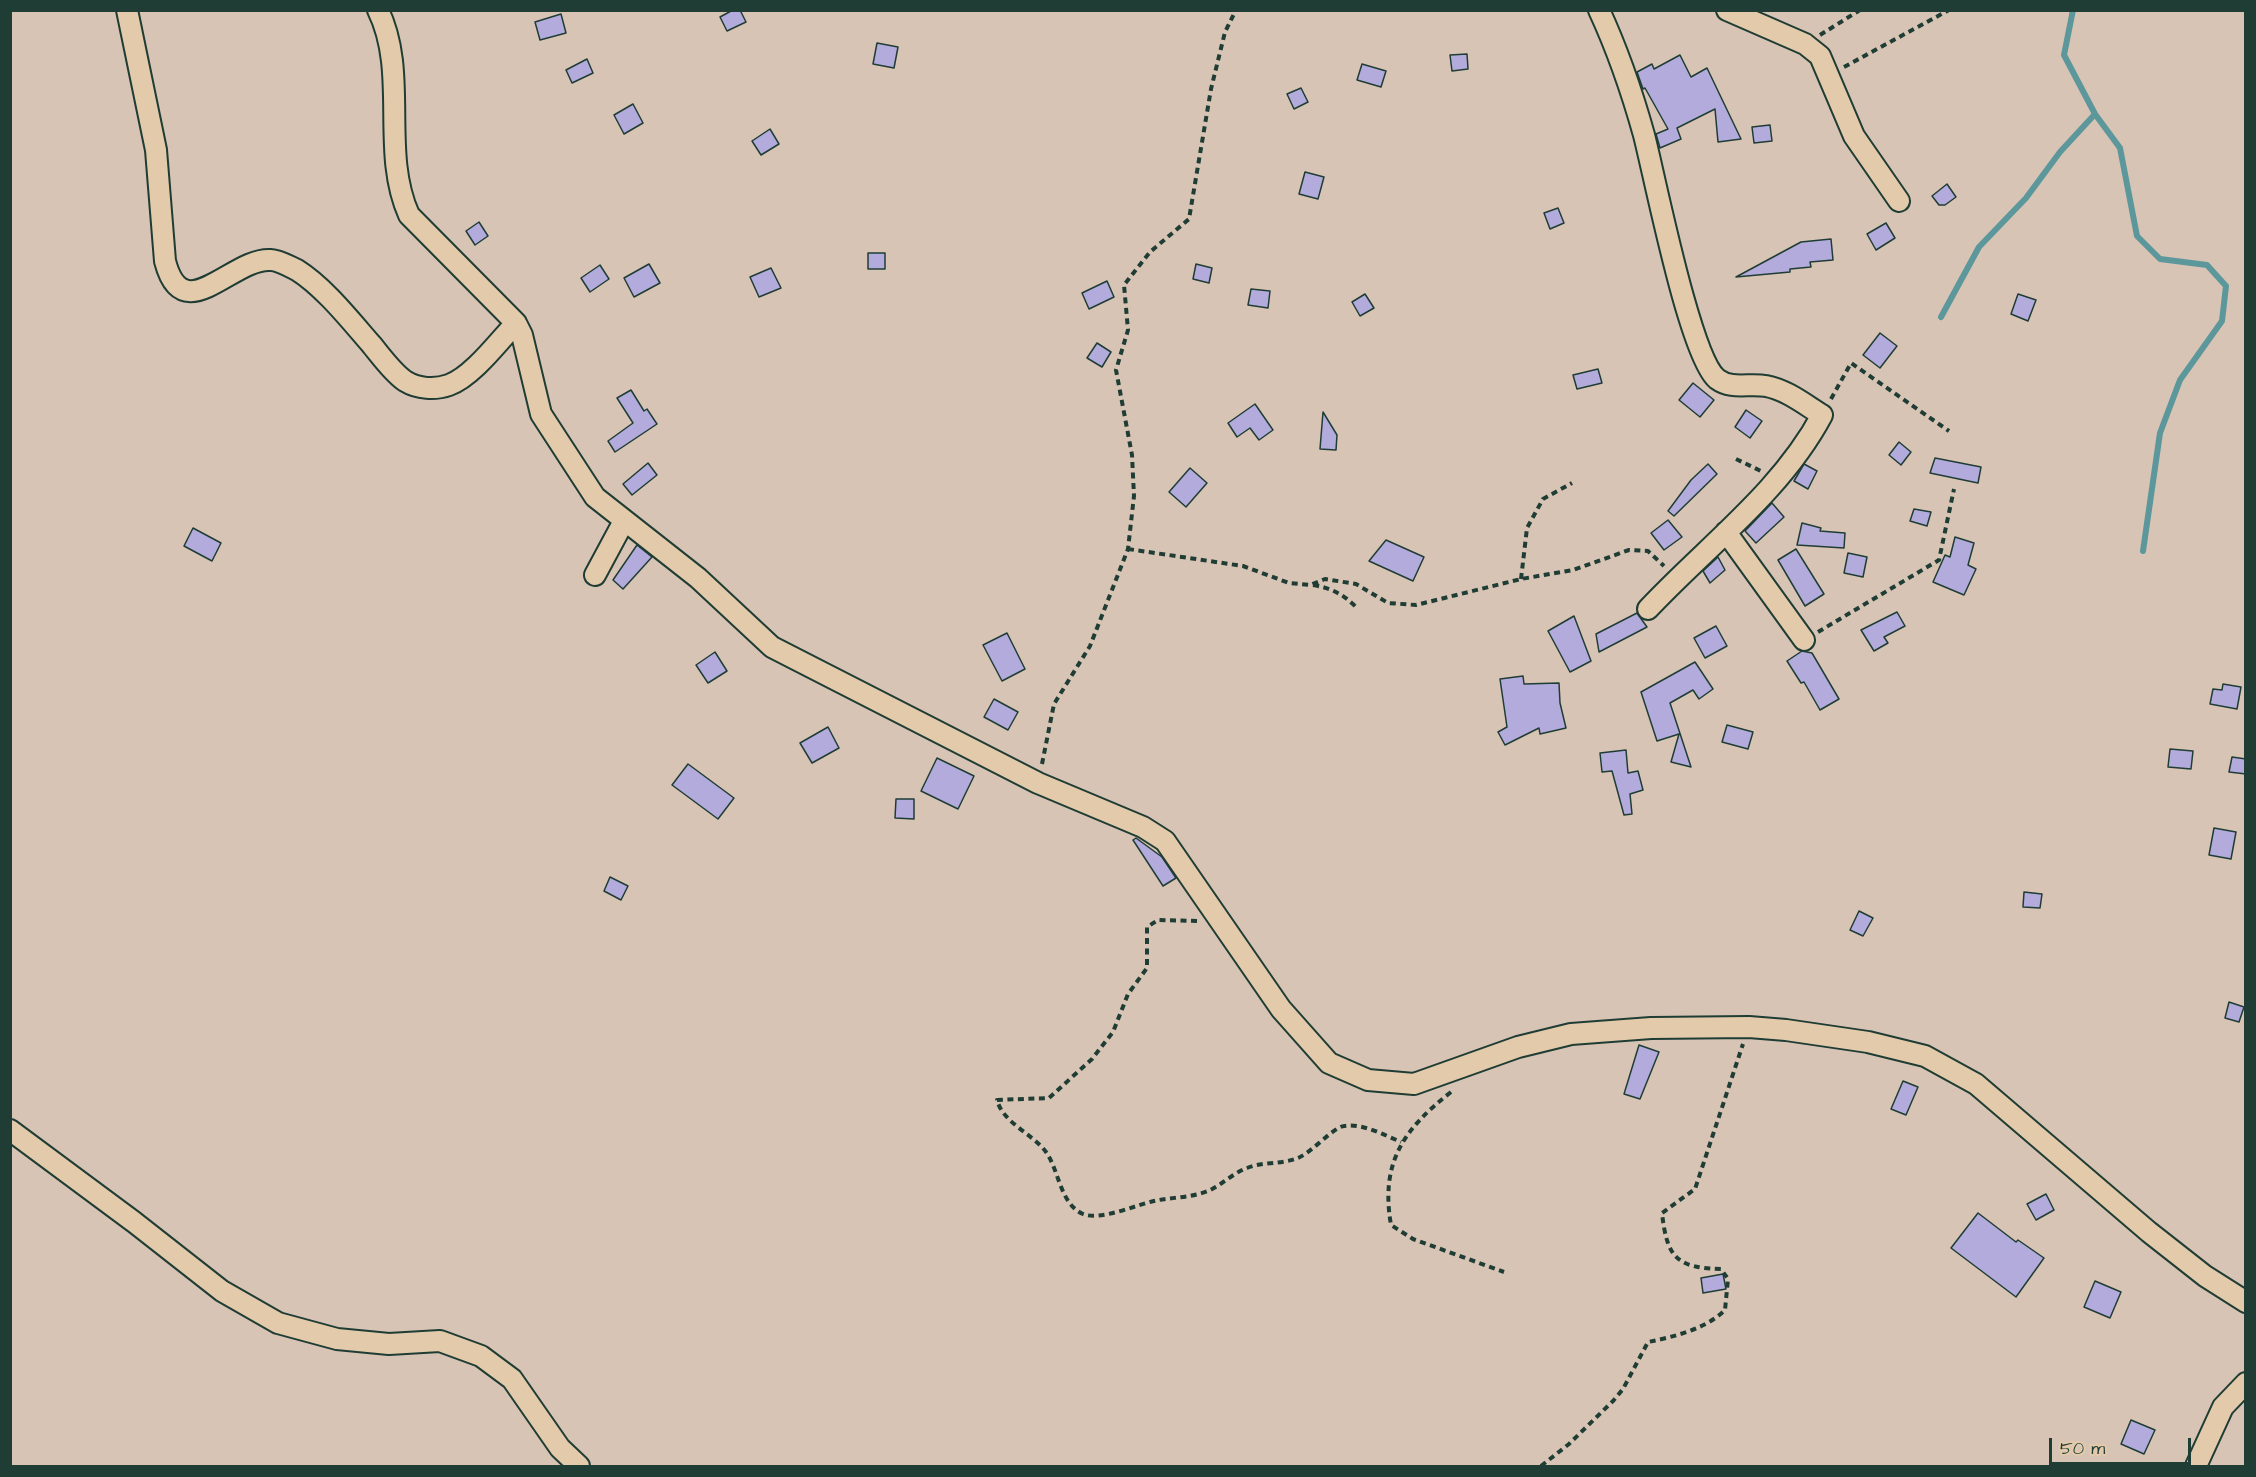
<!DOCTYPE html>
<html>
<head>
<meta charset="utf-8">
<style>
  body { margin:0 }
  #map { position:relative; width:2256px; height:1477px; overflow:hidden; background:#d8c4b4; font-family:"Architects Daughter",sans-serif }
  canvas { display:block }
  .frame { position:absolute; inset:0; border:12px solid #1f3d34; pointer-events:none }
  .scale { position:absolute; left:2049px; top:1438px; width:142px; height:27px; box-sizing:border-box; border:3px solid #1f3d34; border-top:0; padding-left:8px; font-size:18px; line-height:21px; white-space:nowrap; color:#1f3d34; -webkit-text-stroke:4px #e2caaa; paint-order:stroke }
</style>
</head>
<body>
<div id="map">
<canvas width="2256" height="1477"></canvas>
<div class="frame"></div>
<div class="scale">50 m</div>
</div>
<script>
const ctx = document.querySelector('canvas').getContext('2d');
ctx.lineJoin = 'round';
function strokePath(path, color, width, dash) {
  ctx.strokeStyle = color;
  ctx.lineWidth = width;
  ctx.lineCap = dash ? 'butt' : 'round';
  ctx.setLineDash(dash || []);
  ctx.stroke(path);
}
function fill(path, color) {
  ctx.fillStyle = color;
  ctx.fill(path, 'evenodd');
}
const stream = new Path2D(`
  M2073 10 2064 55 2095 114 2120 148 2137 236 2160 259 2207 265 2226 286 2222 321 2180 380 2160 433 2143 551
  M1941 317 1979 247 2026 198 2060 152 2095 114`);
const building = new Path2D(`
  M733 10H740L746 22 727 31 720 17Z
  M561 14 566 33 540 40 535 22Z
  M877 43 898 47 894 68 873 64Z
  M1467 54 1468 69 1452 71 1450 55Z
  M1680 55 1691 77 1707 68 1741 139 1718 142 1715 109 1677 128 1681 139 1660 148 1656 134 1668 129 1645 88 1643 89 1637 72 1652 64 1654 69Z
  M587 59 593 73 572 83 566 70Z
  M1362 64 1386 71 1381 87 1357 80Z
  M1301 88 1308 102 1294 109 1287 94Z
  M633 104 643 123 624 134 614 115Z
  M1770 125 1772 141 1754 143 1752 127Z
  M770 129 779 144 761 155 752 141Z
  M1305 172 1324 177 1318 199 1299 194Z
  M1947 184 1956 197 1945 205H1939L1932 196Z
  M1558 208 1564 223 1550 229 1544 213Z
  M479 222 488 236 475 245 466 231Z
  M1886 223 1895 238 1876 250 1867 234Z
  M1831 239 1833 260 1810 262 1811 267 1790 269V272L1736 277 1801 242Z
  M868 253H885V269H868Z
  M649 264 660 283 634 297 624 278Z
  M1196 264 1212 268 1209 283 1193 279Z
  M600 265 609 279 590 292 581 278Z
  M771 268 781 288 759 297 750 277Z
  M1107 281 1114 297 1089 309 1082 293Z
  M1251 289 1270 291 1268 308 1248 305Z
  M1365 294 1374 308 1360 316 1352 302Z
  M2018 294 2036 300 2028 321 2011 314Z
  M1880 333 1897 346 1880 368 1863 355Z
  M1097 343 1111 352 1102 367 1087 358Z
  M1598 369 1602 383 1577 389 1573 375Z
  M1693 383 1714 400 1700 417 1679 400Z
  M631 390 644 411 647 409 657 424 615 452 608 441 633 423 617 398Z
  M1255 404 1273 430 1259 440 1250 428 1237 437 1228 423Z
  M1746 410 1762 421 1750 438 1735 427Z
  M1323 412 1337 435 1336 450 1320 449Z
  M1899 442 1911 452 1901 465 1889 455Z
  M1935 458 1981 467 1978 483 1930 473Z
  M648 463 657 475 632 495 623 484Z
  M1708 464 1717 474 1674 516 1668 511 1691 480Z
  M1804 464 1817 471 1808 489 1794 481Z
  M1190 468 1207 483 1186 507 1169 492Z
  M1772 503 1784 517 1756 543 1745 531Z
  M1914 509 1931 512 1927 526 1910 521Z
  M1668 520 1682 537 1664 550 1651 533Z
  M1802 523 1821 528 1820 531 1845 533 1844 548 1797 545Z
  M193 528 221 543 212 561 184 546Z
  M1955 537 1974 543 1968 565 1976 569 1964 595 1933 582 1945 555 1950 557Z
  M1386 540 1424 557 1413 581 1369 561Z
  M637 545 652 557 623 589 613 580Z
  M1796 549 1824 594 1805 606 1778 560Z
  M1848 553 1867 557 1863 577 1844 573Z
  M1718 557 1725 570 1710 583 1703 571Z
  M1897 612 1905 626 1884 637 1888 643 1874 651 1861 630Z
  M1637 613 1647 627 1599 652 1596 634Z
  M1574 616 1591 661 1570 672 1548 631Z
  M1716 626 1727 646 1705 658 1694 638Z
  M1007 633 1025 669 1002 681 983 645Z
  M1802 651 1812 653 1839 699 1820 710 1804 682 1801 683 1787 661Z
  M715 652 727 671 708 683 696 665Z
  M1695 662 1713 689 1699 699 1693 690 1670 703 1691 767 1671 762 1679 734 1657 741 1641 692Z
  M1523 676 1524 684 1559 683 1560 703 1566 728 1540 734 1539 728 1505 745 1498 732 1507 727 1500 679Z
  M2223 684 2241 687 2237 709 2210 704 2213 689 2222 690Z
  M994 699 1018 712 1008 730 984 717Z
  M1727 725 1753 732 1748 749 1722 742Z
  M828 727 839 748 812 763 800 743Z
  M2170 749 2193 751 2191 769 2168 767Z
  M1626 750 1628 773 1638 771 1643 790 1630 794 1632 814 1624 815 1612 771 1602 772 1600 753Z
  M2232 757 2246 759V774L2229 772Z
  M937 758 974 776 958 809 921 791Z
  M688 764 734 798 718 819 672 785Z
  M896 799H914V819L895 818Z
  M2214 828 2236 832 2231 859 2209 855Z
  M1136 838 1162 857 1176 878 1163 886 1133 840Z
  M610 877 628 886 621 900 604 891Z
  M2024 892 2042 894 2040 908 2023 907Z
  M1859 911 1873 918 1863 936 1850 930Z
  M2229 1002 2244 1007 2239 1022 2225 1018Z
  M1639 1045 1659 1052 1640 1099 1624 1094Z
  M1903 1081 1918 1087 1906 1115 1891 1109Z
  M2046 1194 2054 1210 2036 1220 2027 1204Z
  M1978 1213 2016 1242 2018 1240 2044 1258 2016 1297 1951 1248Z
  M1723 1274 1726 1289 1703 1293 1701 1278Z
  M2095 1281 2121 1292 2110 1318 2084 1307Z
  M2131 1420 2155 1430 2144 1454 2121 1444Z`);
const path = new Path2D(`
  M1820 35 1860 10
  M1844 67 1949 10
  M1831 399 1851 363 1949 431
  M1736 459 1761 471
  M1128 549 1243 566 1289 583 1310 585 1325 579 1356 584 1388 603 1416 605 1521 579 1573 570 1629 550 1648 551 1664 566
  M1521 579 1527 528 1543 499 1572 483
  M1313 585C1331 588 1343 594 1356 607
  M1818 632 1939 560 1954 489
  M1042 764 1054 704 1090 646 1128 549 1134 496 1132 455 1116 370 1128 330 1124 285 1150 252 1189 219 1211 89 1225 32 1236 10
  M1197 921 1158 920 1147 927V968L1128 994 1113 1032 1092 1059 1049 1098 997 1100C1003 1123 1033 1134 1046 1152 1059 1170 1060 1204 1083 1214 1100 1221 1136 1205 1154 1201 1172 1197 1190 1198 1208 1191 1222 1185 1233 1173 1247 1168 1264 1161 1283 1165 1300 1157 1314 1150 1334 1127 1344 1126 1363 1123 1384 1135 1401 1142
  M1451 1092C1404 1129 1380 1162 1391 1225L1413 1239 1504 1272
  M1541 1466 1569 1444 1613 1401 1623 1389 1648 1342C1673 1337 1706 1329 1725 1310L1728 1279 1721 1269C1676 1268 1667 1257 1662 1213L1695 1189 1743 1044`);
const minor = new Path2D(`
  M127 10 156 150 165 261C183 331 232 257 271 260 278 260 291 267 297 270 324 287 350 320 371 344 381 356 392 372 405 381 418 389 435 390 449 385 472 377 499 341 516 323
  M378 10C409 73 380 151 409 215L516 323 522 335 541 414 595 497 698 578 772 647 1038 783 1143 827 1165 841 1281 1009 1329 1063 1368 1080 1414 1084 1518 1047 1571 1034 1651 1028 1749 1027 1786 1030 1868 1042 1925 1056 1976 1084 2149 1232 2205 1276 2246 1302
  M1599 10C1618 51 1632 92 1644 135 1655 178 1690 357 1717 379 1732 390 1748 383 1766 386 1787 390 1804 404 1822 415 1781 492 1707 546 1648 609
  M1727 10 1805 44 1820 56 1854 136 1899 201
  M1726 532 1804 640
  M595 575 624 521
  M10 1130 134 1222 222 1291 278 1323 337 1339 389 1344 440 1341 481 1356 512 1379 560 1448 579 1466
  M2196 1466 2223 1407 2246 1383`);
strokePath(stream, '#5b979b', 6);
fill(building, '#b2abdc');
strokePath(building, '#1f3d34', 1.5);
strokePath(minor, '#1f3d34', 24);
strokePath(path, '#1f3d34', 4, [6, 4.5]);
strokePath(minor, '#e2caaa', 20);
</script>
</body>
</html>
